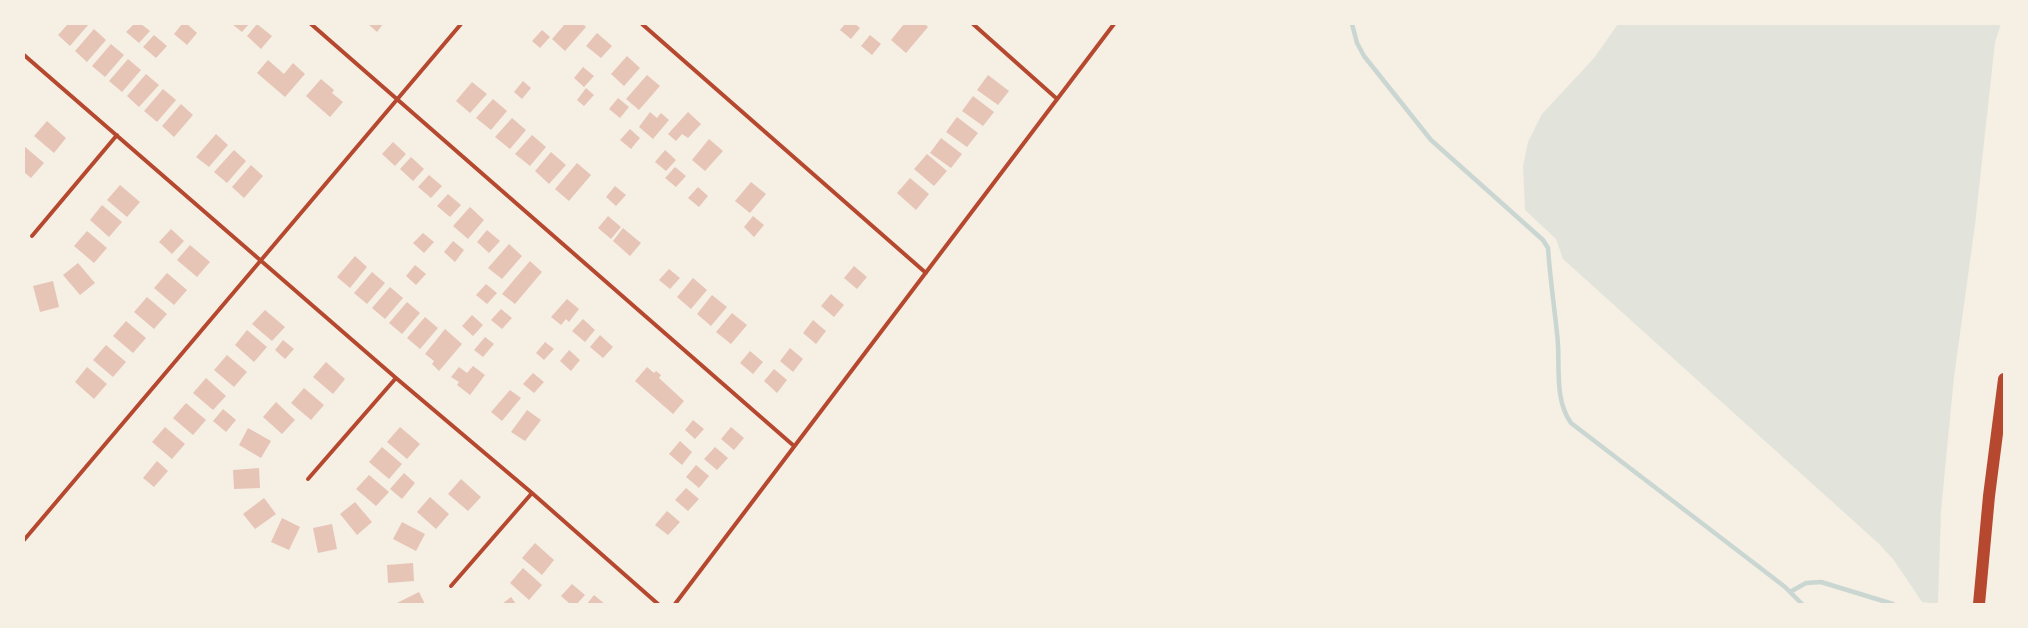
<!DOCTYPE html>
<html>
<head>
<meta charset="utf-8">
<style>
  body { margin:0 }
  #map { position:relative; width:2028px; height:628px; overflow:hidden; background:#f6efe4; font-family:Lato,sans-serif }
  canvas { display:block }
  .frame { position:absolute; inset:0; border:25px solid #f6efe4; pointer-events:none }
</style>
</head>
<body>
<div id="map">
<canvas width="2028" height="628"></canvas>
<div class="frame"></div>
</div>
<script>
const ctx = document.querySelector('canvas').getContext('2d');
ctx.lineJoin = 'round';
function fill(path, color) {
  ctx.fillStyle = color;
  ctx.fill(path, 'evenodd');
}
function strokePath(path, color, width, dash) {
  ctx.strokeStyle = color;
  ctx.lineWidth = width;
  ctx.lineCap = dash ? 'butt' : 'round';
  ctx.setLineDash(dash || []);
  ctx.stroke(path);
}
const green = new Path2D(`
  M1618 24H2001L1995 42 1975 225 1954 377 1941 511 1938 604 1922 602 1893 559 1878 543 1563 259 1556 239 1525 210 1523 166 1528 142 1542 114 1594 58Z`);
const stream = new Path2D(`
  M1352 24 1357 43 1364 56 1431 140 1543 240 1548 248C1550 277 1554 305 1557 333 1561 362 1553 398 1571 423L1763 570 1785 587 1802 604
  M1790 592 1806 583 1821 582 1893 604`);
const building = new Path2D(`
  M68 24H89L70 46 58 35Z
  M134 24H141L150 31 139 43 126 32Z
  M182 24H187L197 33 187 45 174 34Z
  M232 24H249L242 32Z
  M257 24 272 36 261 49 247 36Z
  M368 24H383L377 32Z
  M565 24H583L586 27 565 51 552 39Z
  M845 24H855L860 28 851 39 840 30Z
  M904 24H925L928 27 906 53 891 40Z
  M94 29 106 40 87 62 75 51Z
  M542 30 550 37 540 48 532 41Z
  M597 33 612 46 601 58 586 46Z
  M154 35 167 46 156 58 143 47Z
  M870 35 881 44 872 55 861 46Z
  M111 44 124 55 105 77 92 66Z
  M627 56 640 68 624 86 611 74Z
  M128 59 141 70 122 92 109 81Z
  M268 60 284 74 293 63 305 74 285 97 257 73Z
  M583 67 594 76 584 87 574 78Z
  M146 74 159 85 139 107 127 96Z
  M647 75 660 86 639 110 626 99Z
  M988 75 1009 91 998 105 977 90Z
  M321 79 334 90 332 93 343 102 330 117 306 96Z
  M523 81 531 88 522 99 514 92Z
  M472 82 487 94 470 113 456 101Z
  M586 88 594 95 584 106 577 100Z
  M163 89 176 100 157 122 144 111Z
  M973 96 994 112 983 126 962 111Z
  M618 98 629 107 620 118 609 109Z
  M493 99 507 111 491 130 476 118Z
  M181 104 193 115 174 137 162 126Z
  M650 112 657 118 661 113 669 120 653 139 639 127Z
  M688 112 701 124 688 138 682 134 676 141 668 134Z
  M957 117 978 133 967 147 946 132Z
  M512 118 526 130 510 149 495 137Z
  M47 121 66 138 54 153 34 136Z
  M630 129 640 138 631 149 620 140Z
  M216 134 228 145 209 167 196 157Z
  M532 135 546 147 530 166 515 154Z
  M941 138 962 154 951 168 930 153Z
  M709 139 723 151 705 171 692 160Z
  M393 142 406 154 395 166 382 154Z
  M24 146 44 163 31 178 24 172Z
  M234 150 246 161 227 183 214 172Z
  M665 150 676 160 666 171 655 162Z
  M551 152 566 165 549 184 535 171Z
  M927 154 947 171 934 186 914 169Z
  M411 157 424 169 413 181 400 169Z
  M577 163 591 175 569 201 555 189Z
  M251 165 263 176 244 198 232 187Z
  M675 167 686 176 676 187 665 178Z
  M429 175 442 186 431 198 418 187Z
  M910 178 929 194 916 210 897 193Z
  M751 182 766 194 750 213 735 201Z
  M120 185 140 202 127 217 107 200Z
  M615 186 626 195 616 206 606 197Z
  M698 187 708 196 699 207 688 198Z
  M448 194 461 205 450 217 437 206Z
  M102 205 122 222 109 237 90 220Z
  M470 207 484 220 468 239 453 226Z
  M608 216 621 227 611 239 598 228Z
  M753 216 764 225 754 237 744 227Z
  M623 228 641 243 630 256 613 241Z
  M171 229 184 241 172 254 159 242Z
  M487 230 500 241 489 253 477 242Z
  M87 231 107 248 94 263 74 246Z
  M423 233 434 242 424 253 413 243Z
  M453 241 464 250 455 262 444 252Z
  M509 244 522 256 502 279 488 268Z
  M190 245 210 262 197 277 177 260Z
  M355 256 367 267 350 288 337 277Z
  M530 261 542 272 515 304 502 294Z
  M78 263 95 283 80 295 63 275Z
  M415 265 426 274 416 285 406 276Z
  M854 266 867 277 857 289 844 278Z
  M669 269 680 278 670 289 659 280Z
  M372 272 385 283 367 304 354 293Z
  M167 273 187 290 174 305 154 288Z
  M693 278 707 290 691 309 677 297Z
  M53 281 59 307 40 312 33 286Z
  M486 284 497 293 487 304 476 295Z
  M390 287 403 298 385 319 372 308Z
  M831 294 844 305 834 317 821 306Z
  M712 295 727 307 711 326 697 314Z
  M147 297 167 314 154 329 134 312Z
  M567 299 579 309 569 322 566 319 561 325 551 317Z
  M407 302 420 313 402 334 389 323Z
  M501 309 512 318 502 329 491 320Z
  M265 310 285 327 272 341 252 324Z
  M732 313 747 325 731 344 716 332Z
  M472 315 483 325 473 336 462 326Z
  M425 317 438 328 420 349 407 338Z
  M583 319 595 330 585 342 572 331Z
  M813 320 826 331 816 344 803 333Z
  M126 321 146 338 133 353 113 336Z
  M445 329 462 344 439 371 432 364 434 361 425 354Z
  M247 330 267 347 254 362 235 345Z
  M600 335 613 347 603 358 590 347Z
  M485 337 494 344 483 357 474 350Z
  M283 340 294 349 285 359 275 350Z
  M545 342 554 349 544 360 536 353Z
  M106 345 126 362 113 377 93 360Z
  M790 348 803 359 793 372 780 361Z
  M569 350 580 360 571 371 560 361Z
  M750 351 763 362 753 374 740 363Z
  M227 355 247 372 234 387 214 370Z
  M326 362 345 379 333 394 313 377Z
  M473 366 485 375 470 395 457 385 459 382 451 377 459 367 467 373Z
  M87 367 107 384 94 399 75 382Z
  M647 367 654 373 656 371 661 375 659 378 684 401 673 414 635 381Z
  M774 369 787 380 777 393 764 381Z
  M533 373 544 382 534 393 523 384Z
  M206 378 226 396 213 410 193 393Z
  M304 388 324 405 311 420 291 403Z
  M510 390 521 398 502 421 491 412Z
  M276 402 295 420 282 434 263 417Z
  M186 403 206 420 193 435 173 418Z
  M223 409 236 420 226 432 213 421Z
  M527 410 541 420 525 441 511 432Z
  M693 420 704 429 695 439 685 430Z
  M165 427 185 444 172 459 152 442Z
  M400 427 420 444 407 459 387 442Z
  M731 427 744 438 734 450 721 439Z
  M248 428 271 441 261 458 239 445Z
  M680 441 692 452 682 465 669 454Z
  M382 447 402 464 389 479 369 462Z
  M715 447 728 458 717 470 704 459Z
  M157 461 168 471 154 487 143 478Z
  M696 465 709 476 699 488 686 477Z
  M259 468 260 488 234 489 233 470Z
  M404 473 415 483 402 499 390 489Z
  M369 475 389 492 376 506 356 489Z
  M461 479 481 497 468 511 448 494Z
  M686 488 699 499 688 511 675 500Z
  M430 497 449 514 436 529 417 512Z
  M264 498 276 514 255 529 243 514Z
  M355 502 372 522 357 535 340 514Z
  M667 511 680 522 668 535 655 525Z
  M282 518 300 527 289 550 271 542Z
  M402 522 425 534 416 551 393 539Z
  M332 524 337 549 318 553 313 528Z
  M535 543 554 560 542 575 522 558Z
  M413 563 414 581 388 583 387 565Z
  M523 568 542 585 529 600 510 583Z
  M572 584 585 595 577 604H570L561 596Z
  M419 592 425 604H395Z
  M594 595 605 604H587Z
  M511 597 516 604H502Z`);
const minor = new Path2D(`
  M311 24 794 446
  M642 24 926 273
  M973 24 1056 98
  M24 55 396 378 532 493 658 604
  M32 236 117 135
  M308 479 396 378
  M24 540 461 24
  M451 586 532 493
  M675 604 1114 24`);
const motorway = new Path2D(`
  M1979 604 1989 496 2004 379`);
fill(green, '#e2e4dc');
strokePath(stream, '#c9d6d2', 4.5);
fill(building, '#e6c5b7');
strokePath(minor, '#b5482f', 4);
strokePath(motorway, '#b5482f', 12);
</script>
</body>
</html>
